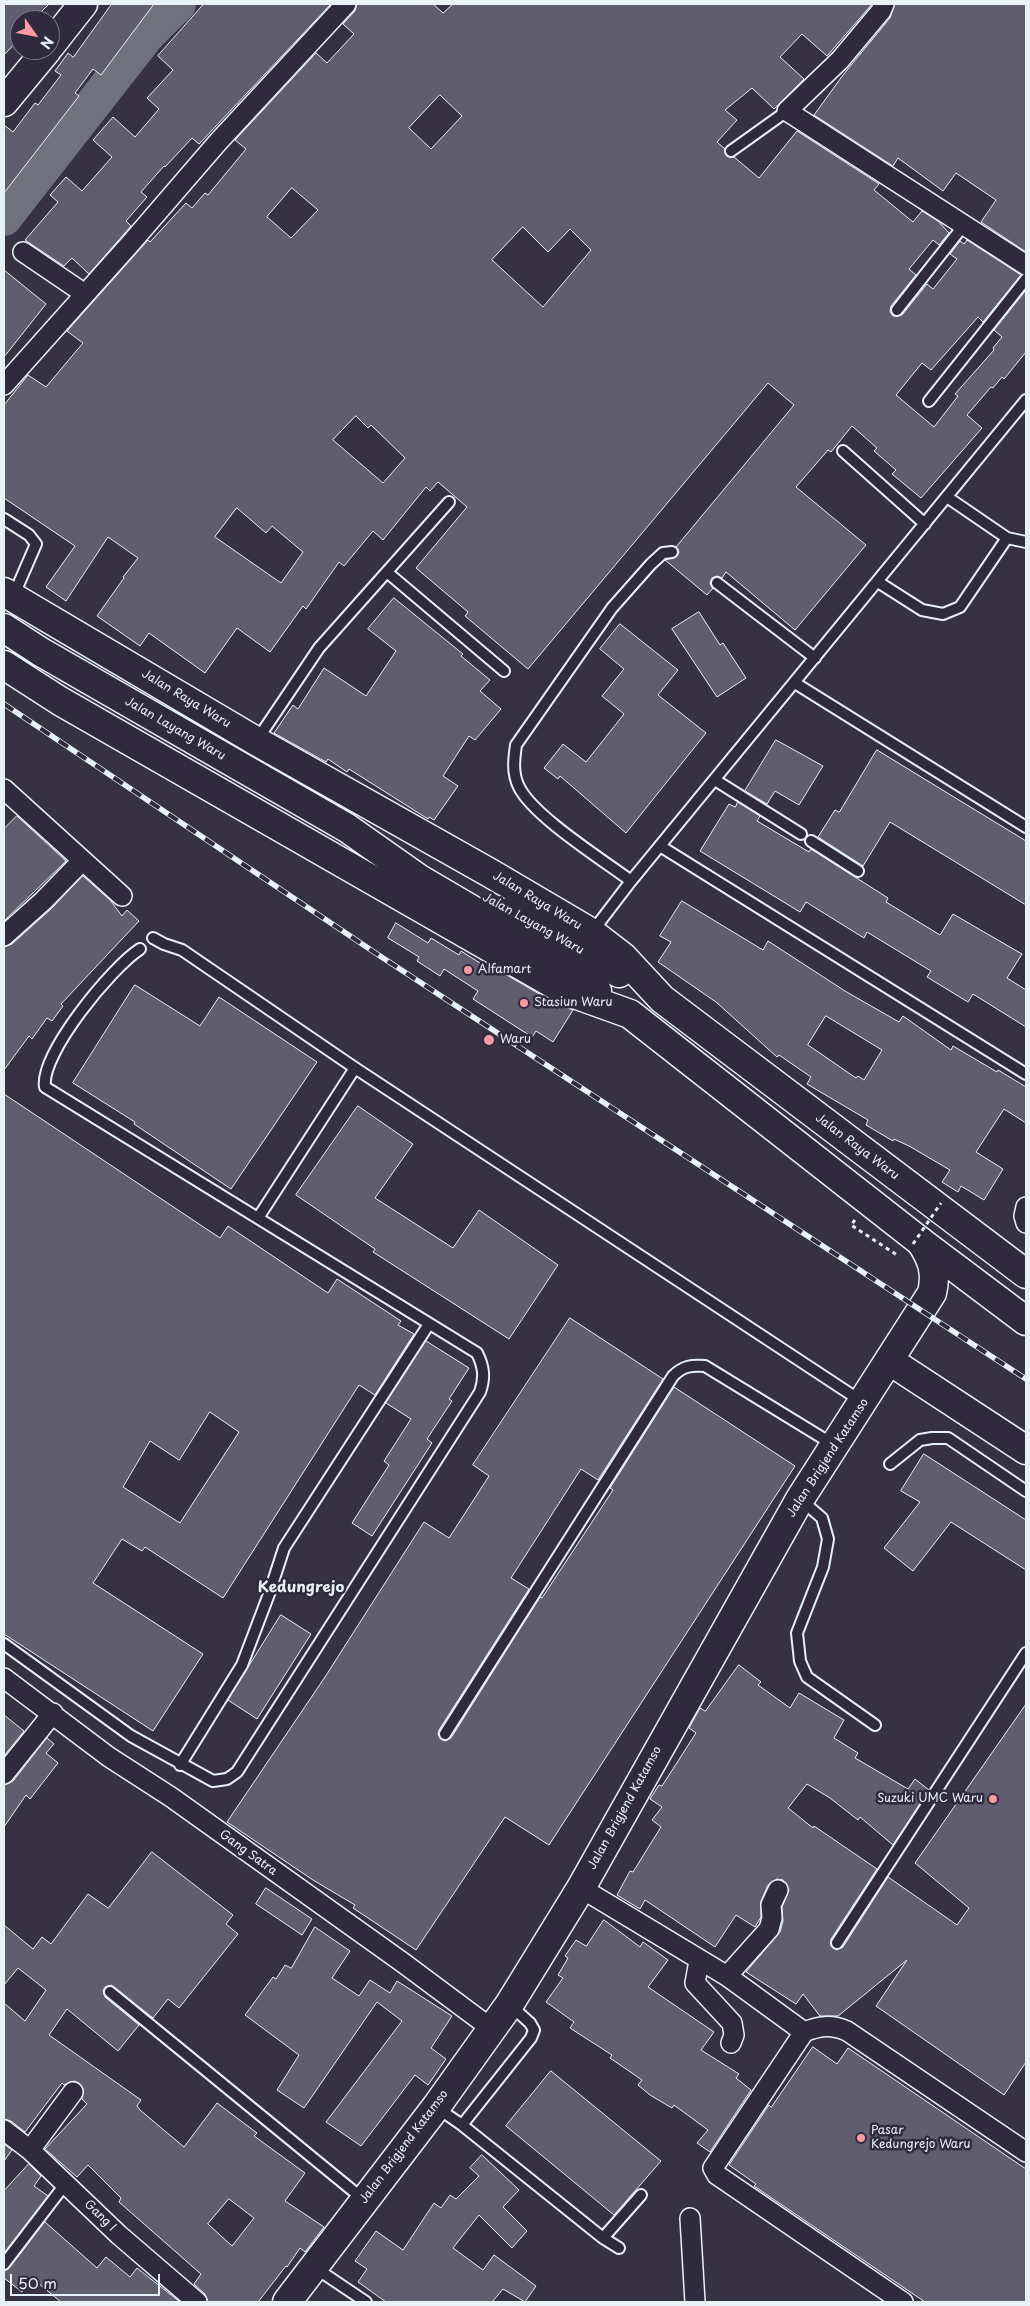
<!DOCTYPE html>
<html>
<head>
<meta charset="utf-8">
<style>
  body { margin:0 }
  #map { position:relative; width:1030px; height:2306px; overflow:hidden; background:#363244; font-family:"Playpen Sans",sans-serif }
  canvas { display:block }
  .frame { position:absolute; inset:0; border:5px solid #e8f1f8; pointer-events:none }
  .north { position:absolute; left:10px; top:10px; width:50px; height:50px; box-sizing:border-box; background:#2f2a3d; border:1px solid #797a88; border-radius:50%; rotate:123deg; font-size:14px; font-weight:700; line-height:20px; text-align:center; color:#e8f1f8 }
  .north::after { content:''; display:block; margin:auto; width:18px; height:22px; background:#ff9aa2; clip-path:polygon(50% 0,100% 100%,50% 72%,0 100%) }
  .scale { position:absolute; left:10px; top:2274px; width:150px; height:22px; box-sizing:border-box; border:2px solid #e8f1f8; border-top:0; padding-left:6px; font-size:15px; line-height:18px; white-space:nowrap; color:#e8f1f8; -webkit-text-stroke:4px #2f2a3d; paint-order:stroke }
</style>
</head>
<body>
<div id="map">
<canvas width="1030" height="2306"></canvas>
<div class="frame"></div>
<div class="north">N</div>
<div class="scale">50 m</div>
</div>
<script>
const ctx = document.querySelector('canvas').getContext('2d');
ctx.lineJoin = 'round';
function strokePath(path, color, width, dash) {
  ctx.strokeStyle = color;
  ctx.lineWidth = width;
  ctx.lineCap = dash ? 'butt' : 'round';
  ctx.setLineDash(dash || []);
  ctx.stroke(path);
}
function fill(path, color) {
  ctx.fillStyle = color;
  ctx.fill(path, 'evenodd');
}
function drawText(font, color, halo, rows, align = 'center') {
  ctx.font = font + ' "Playpen Sans",sans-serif';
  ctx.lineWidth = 5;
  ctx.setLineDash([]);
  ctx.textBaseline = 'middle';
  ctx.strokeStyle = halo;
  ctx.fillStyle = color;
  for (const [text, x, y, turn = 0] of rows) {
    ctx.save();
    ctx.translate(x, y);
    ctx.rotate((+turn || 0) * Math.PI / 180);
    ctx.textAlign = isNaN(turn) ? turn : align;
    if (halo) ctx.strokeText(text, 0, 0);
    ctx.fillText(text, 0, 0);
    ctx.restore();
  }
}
const river = new Path2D(`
  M4 218 147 35 178 4`);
const building = new Path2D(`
  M4 4H49L33 20H20V38L4 55Z
  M112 4H154L101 75 93 69 75 93 79 96 4 193V125L13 132 35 103 38 105 61 75 55 71 68 53 73 57Z
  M204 4H331L199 144 192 138 165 167 164 166 141 192 147 197 126 221 131 226 89 274 72 258 64 266 25 240 58 202 50 195 66 177 82 191 112 157 93 140 113 117 135 137 159 109 147 98 173 70 158 56Z
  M357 4H433L443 13 453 4H872L827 56 802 34 780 57 804 79 774 109 752 88 725 110 737 120 717 142 725 149 726 155 734 157 759 178 797 131 879 184 874 190 913 222 922 211 938 221 949 233 939 245 933 240 909 269 916 275 891 306 890 312 893 316 902 315 927 284 933 289 957 259 950 254 960 241 964 244 967 240 1021 275 983 322 978 317 931 370 922 363 896 395 934 427 958 396 955 394 994 350 993 348 1002 337 994 330 1026 290V352L1004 379 1002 377 993 388 991 387 967 415 982 428 921 498 892 474 896 470 874 451 877 448 852 426 831 452 828 450 796 487 866 545 795 630 726 572 722 578 717 576 712 578 710 583 713 588 707 595 665 560 676 557 679 552 676 547 794 405 768 383 528 669 465 616 468 612 416 568 467 507 438 482 430 491 426 487 383 540 373 531 344 566 339 562 306 609 303 606 270 652 237 628 205 673 149 633 140 646 97 616 124 578 123 577 138 558 108 537 66 601 46 587 75 546 4 498V405L28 375 46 387 83 343 67 331 148 240 150 242 186 203 192 208 205 193 208 195 246 149 235 140 316 53 327 63 354 34 343 24 355 11ZM440 95 462 116 431 149 409 128ZM292 188 318 210 291 238 267 217ZM523 227 548 252 570 229 591 250 543 307 492 260ZM356 416 368 428 371 425 405 458 383 483 333 440ZM237 508 266 533 272 526 303 552 281 583 215 537Z
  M895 4H1026V252L981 222 996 200 956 173 943 191 898 158 893 166 814 115 843 75 890 18Z
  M4 270 46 304 4 357Z
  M394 598 463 654 461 656 490 680 480 691 501 709 475 740 469 736 443 776 458 786 434 820 429 817 428 819 349 769 347 772 328 759 326 762 274 733 293 705 298 709 324 668 366 696 396 651 368 629Z
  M699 612 720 645 723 643 746 678 717 697 672 629Z
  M620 624 678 670 658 695 706 733 626 833 560 776 558 779 544 768 563 744 586 762 624 714 602 696 624 669 600 649Z
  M776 740 823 766 799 805 775 791 767 804 745 791Z
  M877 750 1026 841V905L890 822 863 866 818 837 835 810 839 812Z
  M738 802 760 816 757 821 809 852 811 849 888 898 886 902 940 935 953 914 1022 954 1007 978 1026 990V1027L973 994 968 1002 927 977 931 971 867 932 864 938 806 902 800 912 700 851 729 804 735 807Z
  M17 816 66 861 4 921V829Z
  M83 876 110 900 122 916 127 910 139 921 61 1004 63 1006 52 1021 47 1018 32 1039 29 1036 4 1070V947L12 944 51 909Z
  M682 901 763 950 768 941 845 991 899 1022 903 1016 951 1050 953 1046 997 1072 998 1070 1026 1087V1123L1004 1109 976 1152 1003 1169 984 1200 961 1186 958 1192 942 1182 950 1170 909 1146 894 1139 893 1141 866 1125 868 1120 807 1084 811 1077 779 1055 777 1057 716 1002 658 962 671 942 660 936ZM826 1016 882 1050 864 1080 858 1076 856 1078 808 1045Z
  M396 923 428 943 431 938 459 955 461 951 491 970 493 967 558 1005 573 1010 553 1042 536 1031 532 1037 473 999 478 991 444 969 440 976 417 961 419 957 388 938Z
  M135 985 200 1026 219 997 317 1062 231 1189 134 1124 135 1122 73 1083Z
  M4 1094 220 1238 228 1226 328 1293 337 1279 401 1321 398 1325 414 1334 375 1395 359 1385 223 1598 145 1547 142 1551 122 1539 93 1583 203 1654 153 1731 4 1634ZM210 1412 239 1432 180 1523 123 1487 150 1441 179 1460Z
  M358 1106 413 1144 375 1198 453 1248 479 1210 558 1265 509 1339 373 1252 375 1249 296 1195Z
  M570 1318 663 1379 598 1480 581 1469 511 1578 529 1589 439 1730 438 1734 441 1739 445 1741 451 1738 540 1597 542 1598 613 1490 610 1488 674 1387 795 1466 549 1845 505 1817 416 1950 353 1908 355 1905 313 1880 227 1822 325 1677 424 1522 449 1538 489 1476 473 1465Z
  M426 1341 469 1368 449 1399 452 1401 427 1439 432 1443 372 1536 352 1523 389 1465 384 1461 411 1419 386 1403Z
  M924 1454 1026 1520V1570L951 1522 913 1571 884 1548 920 1502 901 1491Z
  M281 1615 311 1634 257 1719 228 1700Z
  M739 1665 761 1682 758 1685 790 1708 799 1693 844 1720 834 1738 858 1753 855 1758 908 1789 915 1779 929 1790 893 1845 860 1817 858 1820 830 1798 807 1784 788 1808 813 1828 814 1826 877 1869 831 1939V1946L836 1950 843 1947 888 1877 957 1925 969 1908 915 1863 1026 1704V2062L1004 2095 876 2006 907 1960 838 2016H820L803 1994 796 2004 746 1972 780 1932 783 1921 782 1907 789 1890 783 1880 777 1879 768 1885 761 1901V1917L755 1927 736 1915 715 1947 645 1900 640 1909 617 1895 630 1871 633 1872 661 1827 652 1820 662 1807 650 1799 659 1785 662 1786 696 1733 689 1728 700 1708 705 1711Z
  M4 1715 24 1731 4 1756Z
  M47 1738 54 1744 46 1753 58 1763 30 1799 26 1795 4 1827V1785L13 1781Z
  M152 1852 233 1915 226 1924 238 1934 179 2008 168 1999 153 2018 114 1987 111 1985 105 1987 103 1991 105 1997 139 2025 118 2051 67 2009 49 2035 141 2100 137 2106 140 2110 184 2147 217 2103 257 2133 254 2136 305 2173 285 2201 324 2227 305 2252 300 2248 287 2267 286 2266 258 2302H208L205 2294 194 2284 201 2274 119 2202 121 2198 88 2165 77 2177 45 2149 87 2104 82 2099 83 2088 79 2083 74 2081 64 2085 62 2083 25 2132 11 2121 4 2119V2003L25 2021 46 1990 18 1968 4 1985V1925L33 1949 42 1937 51 1944 88 1894 108 1908ZM229 2199 254 2218 232 2246 208 2224Z
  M266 1888 312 1919 302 1935 256 1904Z
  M604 1920 640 1947 643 1942 668 1960 648 1987 714 2032 701 2050 739 2074 736 2078 751 2090 710 2152 697 2143 708 2130 674 2105 672 2108 650 2095 638 2085 642 2080 610 2058 612 2055 570 2028 574 2022 546 2002 563 1978 558 1975 568 1958 565 1956 576 1940 586 1946Z
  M315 1927 350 1951 332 1978 359 1996 370 1980 390 1993 397 1981 452 2016 431 2048 446 2059 428 2085 415 2075 361 2146 326 2122 402 2021 377 2002 304 2108 277 2090 299 2055 245 2015 273 1977 276 1979 285 1965 291 1968Z
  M813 2047 837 2064 848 2048 1026 2169V2302H925L754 2186 756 2184 729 2165 769 2105 771 2107Z
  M551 2071 661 2161 614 2215 506 2126Z
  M4 2144 12 2150 4 2161Z
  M482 2155 519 2190 503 2207 527 2231 512 2248 479 2215 453 2248 483 2270 494 2255 536 2286 525 2302 503 2289 492 2302H386L358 2282 367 2269 355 2261 376 2231 403 2250 434 2203 441 2208 450 2195 456 2199 479 2176 470 2168Z
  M29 2164 41 2176 34 2186 48 2196 4 2253V2191Z
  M45 2222 97 2268 106 2257 130 2277 137 2268 180 2302H61L32 2278 22 2292 4 2278V2271L9 2268Z`);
const path = new Path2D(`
  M855 1220 851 1225 897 1255`);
const lane = new Path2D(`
  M731 151 787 111
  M897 310 964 225
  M929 401 1026 279
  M843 451 925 524
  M4 519 29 535 36 544 13 597
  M1007 538 1026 542
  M388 573 504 671
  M878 582 922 610 943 614 960 607 1007 538 947 497
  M717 583 815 658
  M795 683 1026 827
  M257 740 319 648 449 502
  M715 780 801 834
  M811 841 858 871
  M660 846 1026 1074
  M631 881C603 860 533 816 519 787 512 773 514 759 516 745L612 608 651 564 663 553 672 552
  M592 932 631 881 1026 400
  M153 938 164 944 182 950 355 1068 861 1401
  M258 1218 355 1068
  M890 1464 920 1440 932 1438H948L1026 1491
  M801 1500 822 1518 828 1539 823 1567 797 1633 800 1661 807 1677 875 1725
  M4 1644 131 1736 213 1781 227 1779 237 1772 480 1392C485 1378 484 1367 477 1353L45 1087C40 1054 112 967 140 949
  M445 1734 673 1376C683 1366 691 1365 705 1366L834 1445
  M180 1765 242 1665 269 1594 284 1548 429 1324
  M837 1943 1026 1653
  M110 1992 363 2199
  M436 2107 462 2125 603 2238 619 2248
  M462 2125 531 2038 534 2030 530 2023 510 2005
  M603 2238 641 2195
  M4 2264 66 2183
  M314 2267 366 2302`);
const street = new Path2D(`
  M884 4 881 11 840 60 787 111 1026 265
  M23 252 85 294
  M4 385 130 244 218 142 346 4
  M4 789 122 896
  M4 936 43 901 82 861
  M1026 1207 1024 1216 1026 1223
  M4 1678 109 1757 171 1797 402 1962 492 2029
  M4 1774 53 1713
  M581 1888 727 1976 804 2032C819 2026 831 2024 847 2031L1026 2152
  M699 1961 695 1983 732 2023 734 2035 731 2043
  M727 1976 769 1929 772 1918 771 1905 778 1890
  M804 2032 713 2168 717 2175 903 2302
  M4 2130 30 2150 119 2235 197 2302
  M30 2150 73 2092
  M690 2218 695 2302`);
const secondary = new Path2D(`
  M890 1361 1026 1450
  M287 2302 436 2107 509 2005 581 1888 800 1499 932 1293C937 1272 932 1259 921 1242`);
const highway = new Path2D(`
  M50 46 83 4
  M4 102 47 50
  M4 592 256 741 490 873 592 933 623 957 662 999 1026 1274
  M4 628 41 652 347 828 418 878 532 945 597 991
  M4 665 60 701 566 991 630 1014 921 1242 1026 1321
  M511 911 619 973`);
const rail = new Path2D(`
  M4 704 380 956 1026 1379`);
const pathBridge = new Path2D(`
  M913 1244 941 1203`);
const markers = [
  [468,970,5,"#ff9aa2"],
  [524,1003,5,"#ff9aa2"],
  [489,1040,6,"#ff9aa2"],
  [993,1799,5,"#ff9aa2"],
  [861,2138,5,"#ff9aa2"]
];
const streetNames = [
  ["Jalan Raya Waru",186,699,31],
  ["Jalan Layang Waru",175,729,30],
  ["Jalan Raya Waru",537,901,31],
  ["Jalan Layang Waru",533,924,29],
  ["Jalan Raya Waru",857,1147,37],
  ["Jalan Brigjend Katamso",828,1458,-57],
  ["Jalan Brigjend Katamso",625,1808,-61],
  ["Gang Satra",248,1853,36],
  ["Jalan Brigjend Katamso",404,2147,-53],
  ["Gang I",100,2216,44]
];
const poiNames = [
  ["Alfamart",478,970],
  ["Stasiun Waru",534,1003],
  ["Waru",500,1040],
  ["Suzuki UMC Waru",983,1799,"right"],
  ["Pasar",871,2131],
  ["Kedungrejo Waru",871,2145]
];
const quarterNames = [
  ["Kedungrejo",301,1588]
];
strokePath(river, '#70717f', 36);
fill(building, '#605e6e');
strokePath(building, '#e8f1f8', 1);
strokePath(lane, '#e8f1f8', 14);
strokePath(street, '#e8f1f8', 22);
strokePath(secondary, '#e8f1f8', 31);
strokePath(highway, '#e8f1f8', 31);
strokePath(path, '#e8f1f8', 3, [4, 4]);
strokePath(lane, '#2f2a3d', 10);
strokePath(street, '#2f2a3d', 19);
strokePath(secondary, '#2f2a3d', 28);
strokePath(highway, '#2f2a3d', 28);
strokePath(rail, '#e8f1f8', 5.5);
strokePath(rail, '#2f2a3d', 4, [11]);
strokePath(pathBridge, '#e8f1f8', 3, [4, 4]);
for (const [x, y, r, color] of markers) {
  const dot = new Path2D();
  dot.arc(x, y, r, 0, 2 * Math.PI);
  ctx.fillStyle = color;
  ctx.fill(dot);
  strokePath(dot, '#2f2a3d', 2);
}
drawText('12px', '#e8f1f8', '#2f2a3d', streetNames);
drawText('12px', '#e8f1f8', '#2f2a3d', poiNames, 'left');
drawText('bold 15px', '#e8f1f8', '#2f2a3d', quarterNames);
</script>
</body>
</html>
